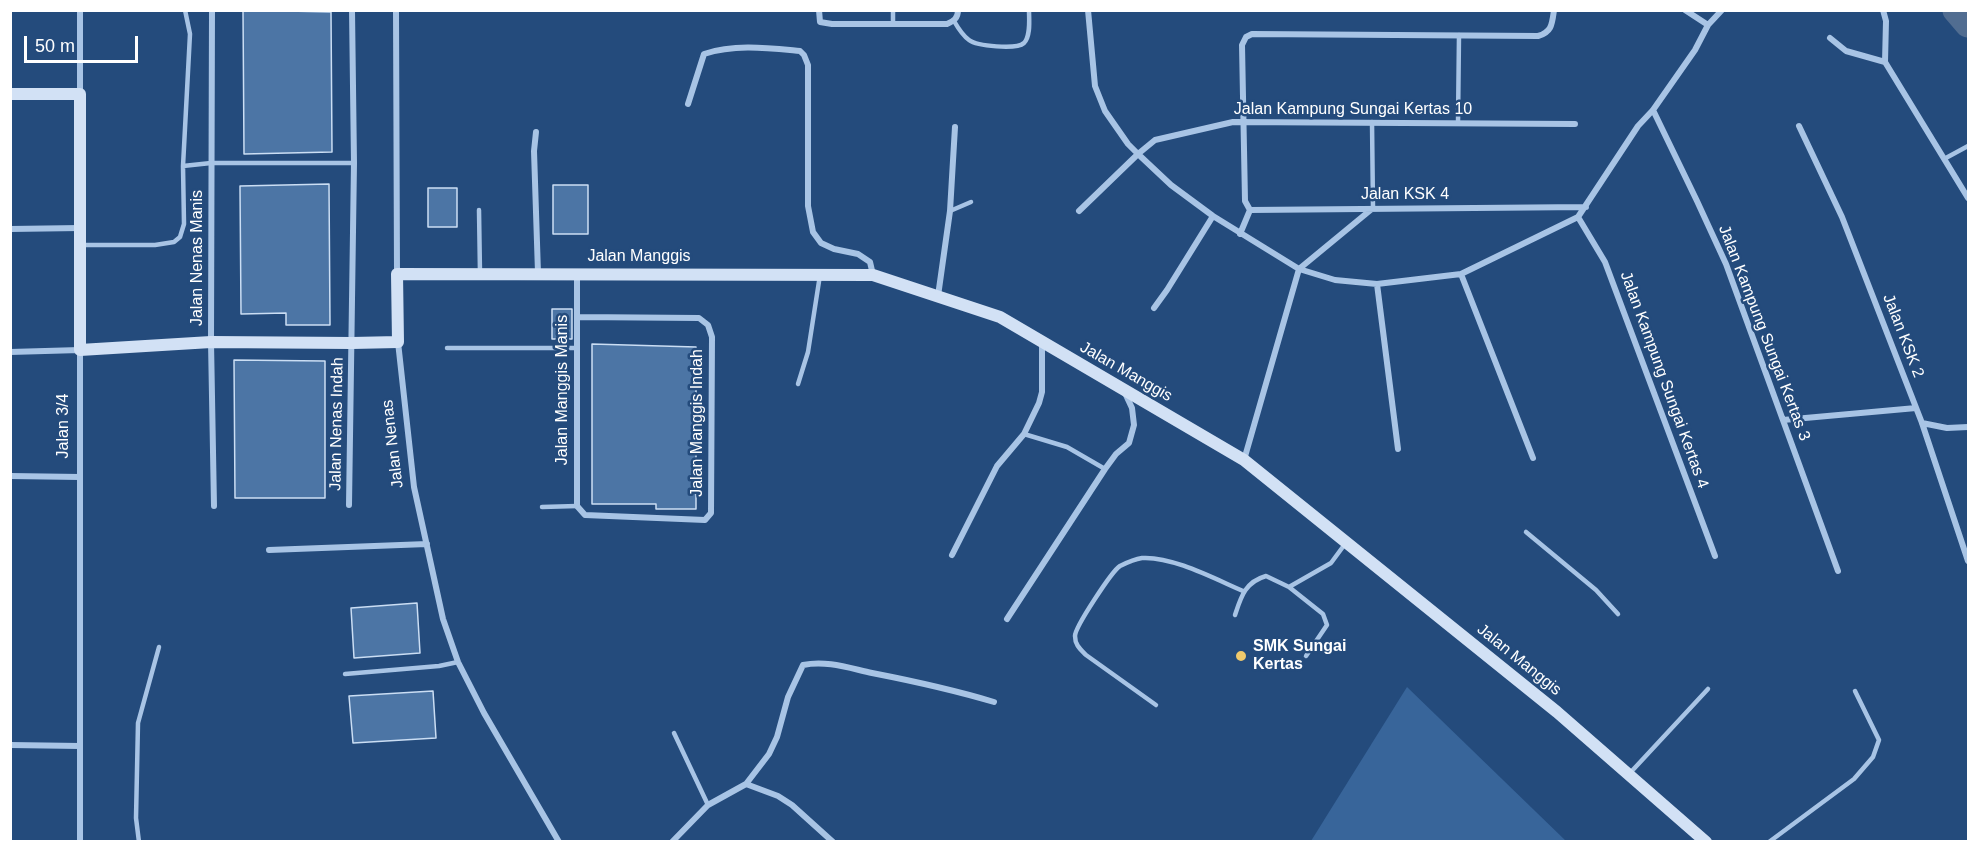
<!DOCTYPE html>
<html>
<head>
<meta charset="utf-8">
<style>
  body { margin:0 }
  #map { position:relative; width:1979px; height:852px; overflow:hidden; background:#244b7c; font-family:Arial,sans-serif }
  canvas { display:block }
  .frame { position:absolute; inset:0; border:12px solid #fff; pointer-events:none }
  .scale { position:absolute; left:24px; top:36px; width:114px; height:27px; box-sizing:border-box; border:3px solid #fff; border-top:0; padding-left:8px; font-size:18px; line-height:21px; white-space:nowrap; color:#fff; -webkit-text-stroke:4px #244b7c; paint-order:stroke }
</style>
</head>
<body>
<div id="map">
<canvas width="1979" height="852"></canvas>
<div class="frame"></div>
<div class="scale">50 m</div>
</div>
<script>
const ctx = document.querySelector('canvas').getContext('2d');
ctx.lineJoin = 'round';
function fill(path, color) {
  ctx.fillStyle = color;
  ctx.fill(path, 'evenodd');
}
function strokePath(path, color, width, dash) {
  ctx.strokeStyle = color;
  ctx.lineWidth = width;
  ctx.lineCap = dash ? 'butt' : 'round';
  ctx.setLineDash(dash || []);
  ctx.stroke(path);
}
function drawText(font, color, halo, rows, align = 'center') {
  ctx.font = font + ' Arial,sans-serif';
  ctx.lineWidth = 5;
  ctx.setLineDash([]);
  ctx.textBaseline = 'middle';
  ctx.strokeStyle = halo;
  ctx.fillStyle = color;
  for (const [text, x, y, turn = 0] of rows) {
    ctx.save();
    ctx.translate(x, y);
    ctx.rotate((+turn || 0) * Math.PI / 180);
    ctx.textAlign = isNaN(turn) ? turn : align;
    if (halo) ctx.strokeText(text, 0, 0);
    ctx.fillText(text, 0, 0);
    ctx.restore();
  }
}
const green = new Path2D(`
  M1407 687 1566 841H1311Z`);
const river = new Path2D(`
  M1956 10 1968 24`);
const building = new Path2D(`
  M243 10 331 12 332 152 244 154Z
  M329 184 330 325H286V313L241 314 240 186Z
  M553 185H588V234H553Z
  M428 188H457V227H428Z
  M552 309H572V339H552Z
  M592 344 696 347V509H656V504H592Z
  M234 360 325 361V498H235Z
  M417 603 420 653 354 658 351 608Z
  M433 691 436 738 353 743 349 696Z`);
const lane = new Path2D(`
  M893 10V23
  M954 21C958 28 962 35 969 40 977 46 1016 50 1024 43 1031 36 1029 19 1029 10
  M1372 122 1373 208
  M1458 123 1459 35
  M1944 159 1968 146
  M183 166 211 163H354
  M479 210 480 274
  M950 211 971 202
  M83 245H155L174 242 180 237 184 224 183 166 190 34 185 10
  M447 348H577
  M798 384 808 352 820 275
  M1024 434 1067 447 1105 469
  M542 507 577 506
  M1526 532 1596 590 1618 614
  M1289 587 1323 614 1327 625 1306 656
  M1235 615C1241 597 1245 582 1266 576L1289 587 1331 563 1345 544
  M345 674 439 666 458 662
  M1156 705 1086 655C1080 649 1075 645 1075 636 1075 627 1112 571 1120 566 1126 563 1135 559 1142 558 1172 556 1215 579 1243 591
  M674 733 708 805
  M1630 773 1708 689
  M139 842 136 818 138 723 159 647
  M1769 842 1854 779 1873 757 1879 740 1855 691`);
const street = new Path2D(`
  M80 10V94
  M212 10 211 342 214 506
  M396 10 397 274
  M819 10 820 22 832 24H947C954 21 958 18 958 10
  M1088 10 1095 86 1105 111 1128 144 1138 154 1171 185 1213 216 1299 269 1335 280 1377 284 1461 274 1578 217 1638 126 1653 110 1695 50 1708 25 1722 10
  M1685 10 1708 25
  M1883 10 1886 21 1885 62
  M1830 38 1846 51 1885 62 1968 198
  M688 104 704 54C735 44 767 48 800 51L804 55 808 65V206L813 232 821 243 834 249 858 254 870 262 873 275
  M1653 110 1697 201 1726 264 1838 571
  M1799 126 1842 217 1922 423 1968 561
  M536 132 534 151 538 273
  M1250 210 1245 201 1242 45 1246 37 1252 34 1538 36C1552 32 1552 24 1554 10
  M1079 211 1138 154 1155 140 1233 122 1575 124
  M1578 217 1605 262 1715 556
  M10 229 80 228
  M1240 234 1250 210 1586 207
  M1299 269 1373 208
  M577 274V506L585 515 705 520 711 513 712 337 708 325 699 318 577 317
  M1461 274 1533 458
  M1377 284 1398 449
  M938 296 950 211 955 127
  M1154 308 1167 290 1213 216
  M398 342 414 487 443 619 458 662 484 713 559 842
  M10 352 80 350V842
  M1783 420 1916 408
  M1922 423 1947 428 1968 427
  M1244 460 1299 269
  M10 476 80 477
  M349 505 354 163 352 10
  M269 550 427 544
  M952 555 997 466 1024 434 1039 403 1042 392V343
  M1007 619 1105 469 1116 454 1129 443 1134 425 1132 408 1125 393
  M10 745 80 746
  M746 784 778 796 792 805 833 842
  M672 842 708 805 746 784 769 754 777 737 788 697 803 665C826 660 849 668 872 673 913 681 954 690 994 702`);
const secondary = new Path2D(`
  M10 94H80V350L211 342 352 343 398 342 397 274 873 275 1000 317 1244 460 1557 712 1706 842`);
const markers = [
  [1241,656,6,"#efc96c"]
];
const streetNames = [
  ["Jalan Kampung Sungai Kertas 10",1353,110],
  ["Jalan KSK 4",1405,195],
  ["Jalan Manggis",639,257],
  ["Jalan Nenas Manis",198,258,-90],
  ["Jalan Kampung Sungai Kertas 3",1764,333,69],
  ["Jalan KSK 2",1903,336,69],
  ["Jalan Manggis",1126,372,30],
  ["Jalan Kampung Sungai Kertas 4",1664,380,70],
  ["Jalan Manggis Manis",563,390,-90],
  ["Jalan Manggis Indah",698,423,-90],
  ["Jalan Nenas Indah",337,424,-89],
  ["Jalan 3/4",64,426,-90],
  ["Jalan Nenas",393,444,-97],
  ["Jalan Manggis",1519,660,39]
];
const poiNames = [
  ["SMK Sungai",1253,647],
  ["Kertas",1253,665]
];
fill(green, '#38659a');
strokePath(river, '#516d91', 27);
fill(building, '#4c75a5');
strokePath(building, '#cbdef4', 1.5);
strokePath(lane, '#a8c4e5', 4.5);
strokePath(street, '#a8c4e5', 6);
strokePath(secondary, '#d2e1f5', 12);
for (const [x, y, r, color] of markers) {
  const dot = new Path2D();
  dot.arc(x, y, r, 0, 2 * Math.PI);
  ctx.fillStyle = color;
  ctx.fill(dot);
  strokePath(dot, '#244b7c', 2);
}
drawText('16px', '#fff', '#244b7c', streetNames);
drawText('bold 16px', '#fff', '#244b7c', poiNames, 'left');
</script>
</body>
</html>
